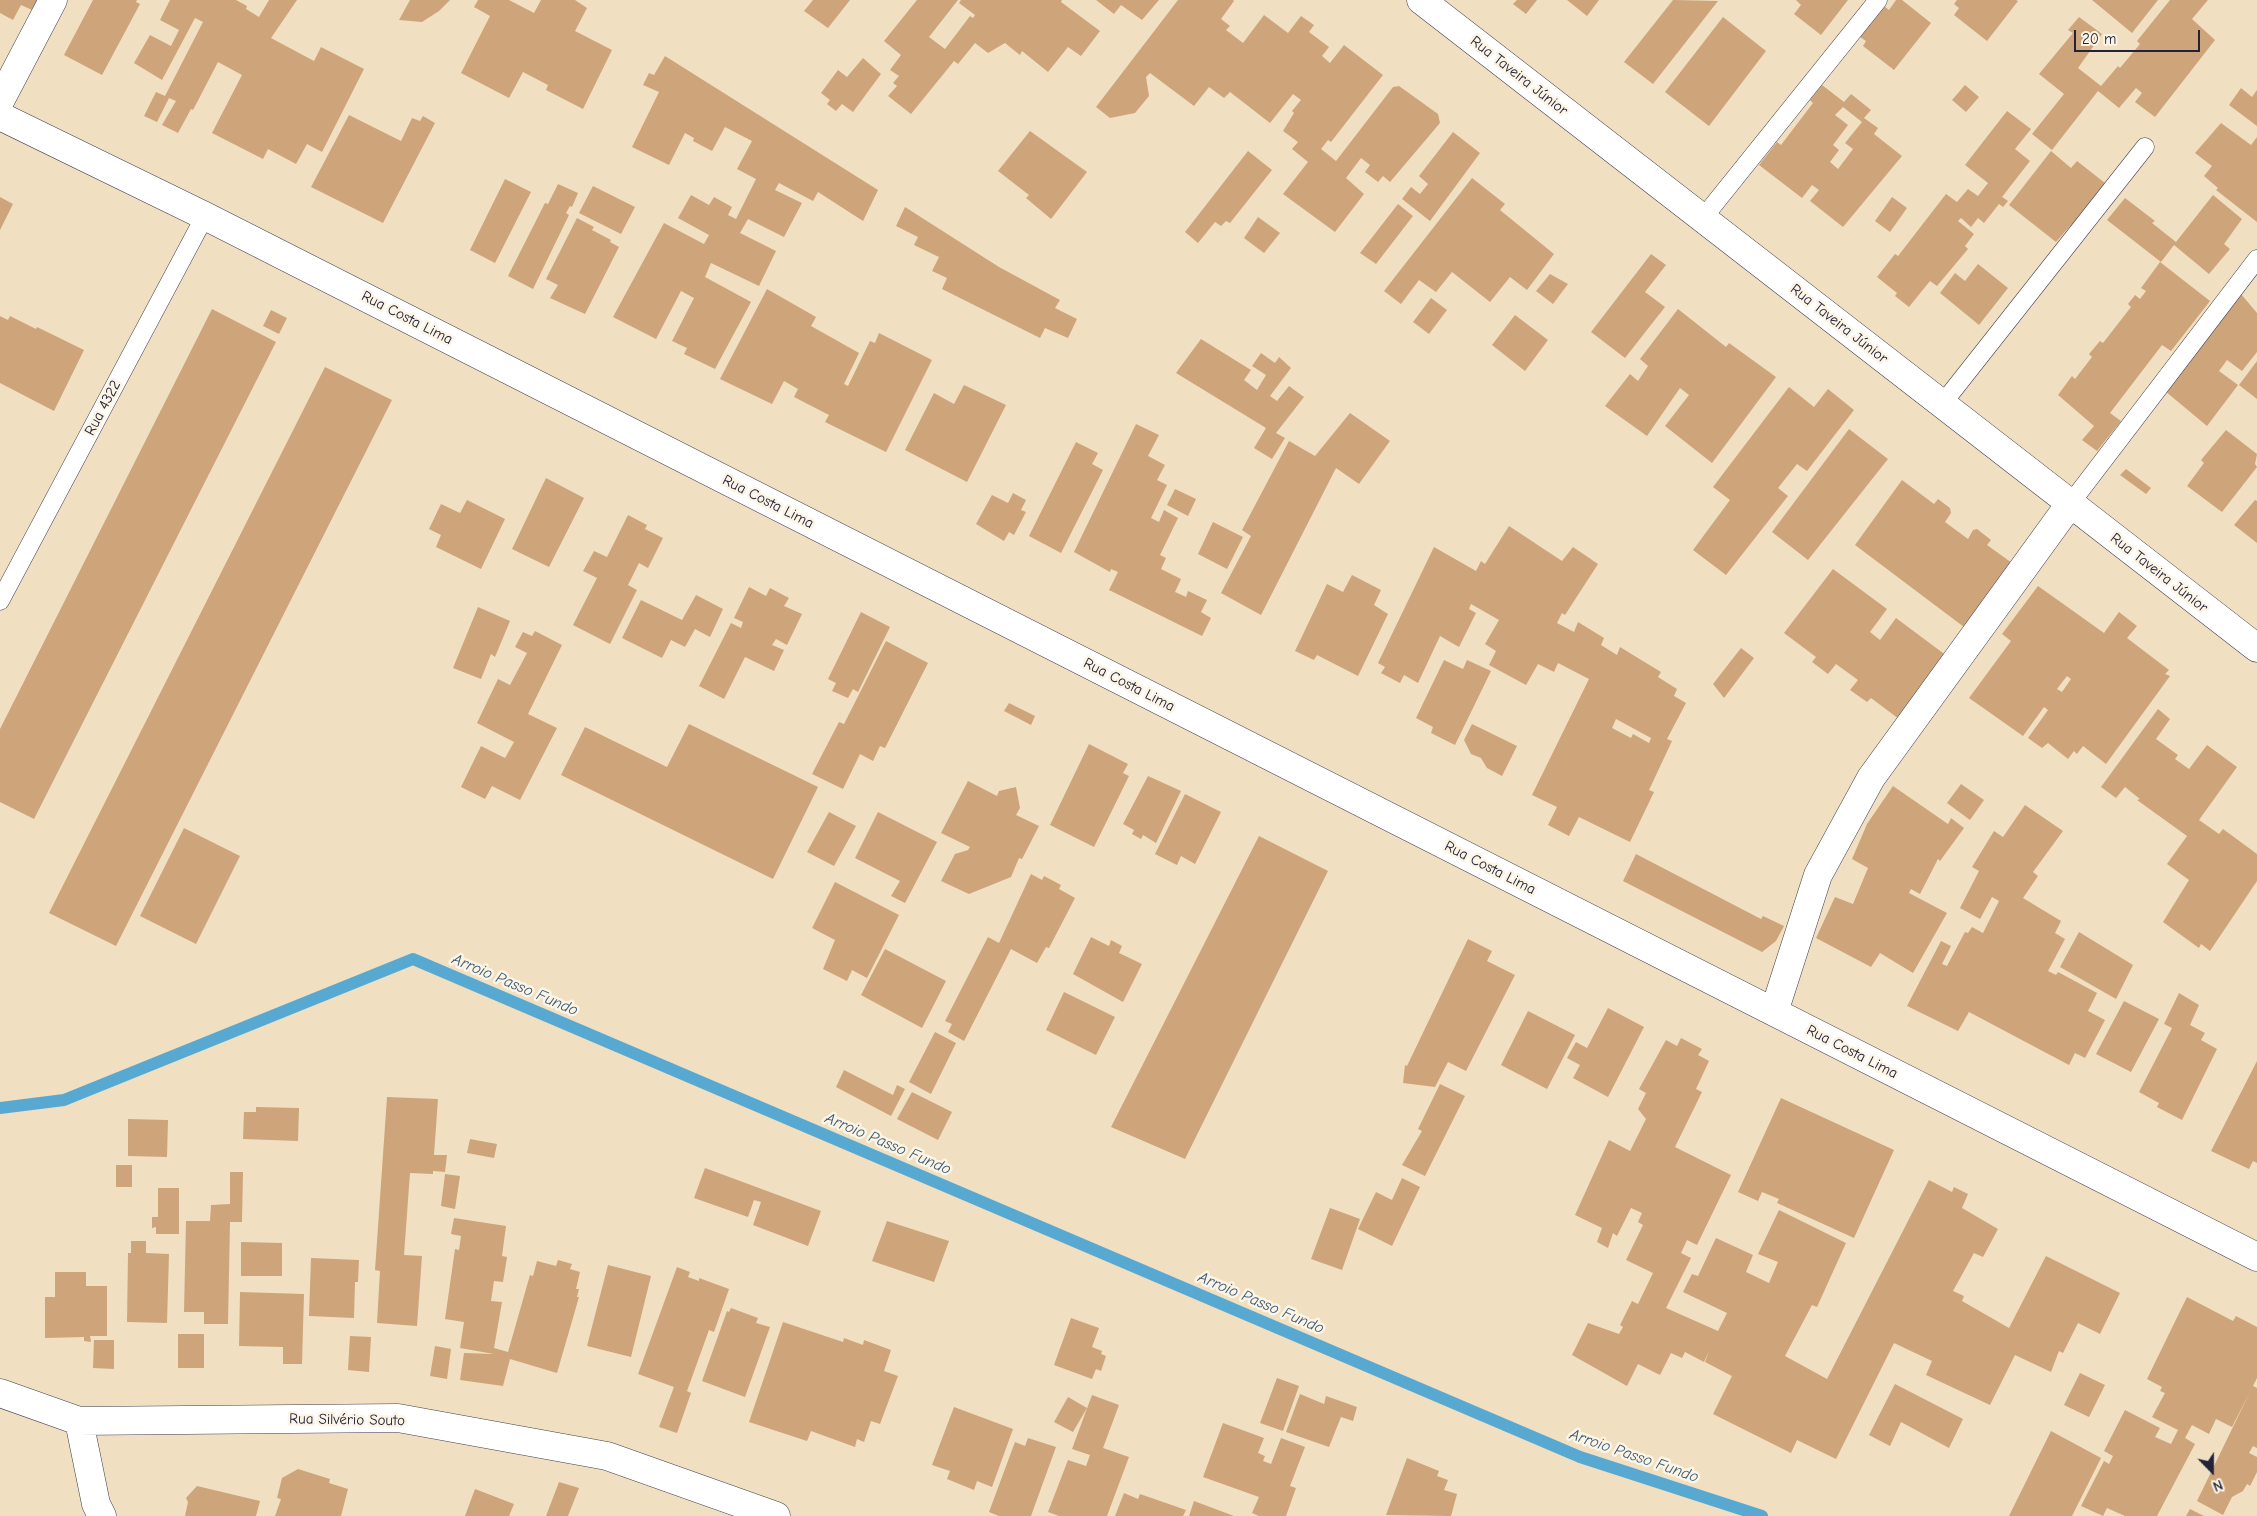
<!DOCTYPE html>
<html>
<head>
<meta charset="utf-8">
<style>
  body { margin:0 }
  #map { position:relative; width:2257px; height:1516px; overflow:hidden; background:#f0e0c1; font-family:"Comic Neue",sans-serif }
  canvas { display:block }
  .north { position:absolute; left:2187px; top:1446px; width:50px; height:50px; -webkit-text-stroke:4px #fcf5e5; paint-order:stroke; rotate:158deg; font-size:14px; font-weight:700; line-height:20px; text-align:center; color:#22223b }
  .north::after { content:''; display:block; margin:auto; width:18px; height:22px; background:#22223b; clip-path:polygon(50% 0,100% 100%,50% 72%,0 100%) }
  .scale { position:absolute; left:2074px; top:30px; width:126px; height:22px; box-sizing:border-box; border:2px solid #22223b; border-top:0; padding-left:6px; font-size:15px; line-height:18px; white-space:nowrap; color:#22223b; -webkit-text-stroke:4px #fcf5e5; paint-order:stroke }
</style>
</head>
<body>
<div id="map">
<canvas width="2257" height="1516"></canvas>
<div class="north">N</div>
<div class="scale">20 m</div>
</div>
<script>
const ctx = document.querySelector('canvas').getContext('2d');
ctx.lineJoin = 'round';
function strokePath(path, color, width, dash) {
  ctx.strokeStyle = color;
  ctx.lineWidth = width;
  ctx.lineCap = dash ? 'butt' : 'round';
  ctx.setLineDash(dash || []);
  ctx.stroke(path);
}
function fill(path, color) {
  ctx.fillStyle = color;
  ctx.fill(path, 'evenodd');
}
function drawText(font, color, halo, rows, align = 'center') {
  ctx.font = font + ' "Comic Neue",sans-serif';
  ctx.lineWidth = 5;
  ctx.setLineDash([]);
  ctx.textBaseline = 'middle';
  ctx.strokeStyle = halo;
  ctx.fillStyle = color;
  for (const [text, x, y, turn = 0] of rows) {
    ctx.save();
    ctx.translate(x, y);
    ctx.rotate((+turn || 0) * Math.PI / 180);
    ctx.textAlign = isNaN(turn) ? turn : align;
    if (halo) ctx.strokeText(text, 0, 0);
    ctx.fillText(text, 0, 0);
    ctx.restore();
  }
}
const stream = new Path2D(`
  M0 1108 64 1100 413 959 1580 1457 1762 1516`);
const building = new Path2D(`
  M0 0H38L32 10 21 5 13 20 0 13Z
  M93 0H137L136 2 140 4 102 75 64 55Z
  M170 0H236L247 6 246 9 259 17 269 0H297L271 38 314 61 321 47 364 69 322 152 307 144 296 164 268 149 263 159 212 133 242 75 218 62 193 110 191 109 178 133 162 125 176 101 169 98 157 122 144 116 156 92 165 96 203 22 195 18 162 80 134 63 150 35 171 46 179 30 160 20Z
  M410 0H450L439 11 422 22 399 20Z
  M478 0H509L534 13 541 0H575L587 8 575 31 612 50 583 109 546 90 548 85 523 72 509 98 461 73 490 16 474 7Z
  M813 0H850L828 28 804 11Z
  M917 0H958L929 37 945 49 970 16 973 18 975 15 959 3 961 0H1062L1061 2 1100 31 1081 56 1068 47 1048 72 1022 51 1020 55 1005 43 988 53 975 43 958 64 954 61 911 114 888 96 897 86 893 83 899 76 890 70 901 55 884 41Z
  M1096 0H1159L1142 20 1121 5 1114 14Z
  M1178 0H1233L1234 1 1221 19 1230 26 1226 30 1243 43 1264 15 1288 33 1301 16 1314 25 1309 32 1329 47 1322 56 1330 63 1344 45 1383 75 1331 142 1328 140 1321 149 1336 161 1393 87 1399 86 1438 114 1440 123 1390 182 1383 176 1378 182 1365 172 1370 165 1361 158 1346 178 1364 194 1335 232 1283 194 1308 162 1292 149 1298 142 1283 131 1294 113 1292 111 1301 100 1293 94 1270 123 1230 92 1224 98 1209 87 1194 106 1150 73 1146 77 1149 96 1135 113 1110 118 1096 107Z
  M1517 0H1537L1526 14 1513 4Z
  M1567 0H1599L1587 16Z
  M1673 0 1718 1 1653 84 1624 62Z
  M1796 0H1848L1821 35 1794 14 1801 5Z
  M1896 0H1902L1931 23 1894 70 1863 46 1866 41 1860 37 1884 6 1889 10Z
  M1957 0H2016L2018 1 1987 41 1954 15 1959 8 1954 4Z
  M2092 0H2158L2132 33Z
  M2170 0H2208L2192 19 2215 40 2155 117 2135 102 2142 93 2136 88 2119 108 2098 91 2052 150 2032 134 2064 94 2039 74 2073 33 2068 30 2079 17 2102 34 2078 68 2101 86 2118 66 2120 68 2140 44 2137 41Z
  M1723 17 1766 51 1709 126 1665 92Z
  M665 56 878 190 863 221 818 192 813 201 779 183 775 190 802 203 784 237 748 219 740 233 776 251 759 286 711 263 705 277 751 302 715 369 684 354 687 348 672 341 694 298 681 291 656 339 613 317 664 223 704 244 709 235 678 218 691 195 709 205 714 197 732 207 728 215 736 219 756 179 737 169 752 141 725 127 712 151 693 141 694 138 685 133 669 165 632 147 659 92 643 85 649 73 654 75Z
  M863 58 881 74 853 112 842 104 836 111 827 104 830 100 821 93 838 70 847 77Z
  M1822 85 1844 102 1851 94 1871 110 1864 118 1878 128 1874 134 1902 156 1843 227 1810 201 1819 190 1812 185 1802 198 1759 165 1777 142 1781 145 1813 103 1810 100ZM1843 107 1862 122 1845 143 1853 149 1838 169 1830 162 1839 150 1833 145 1848 125 1835 115Z
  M1965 85 1979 97 1966 112 1952 100Z
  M2241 88 2252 97 2257 90V126L2229 105Z
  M2007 111 2031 129 2015 149 2030 161 2002 197 2008 201 2003 207 1999 204 1984 223 1978 218 1971 227 1961 218 1958 221 1974 234 1965 246 1968 249 1937 286 1930 281 1909 307 1895 296 1897 293 1877 277 1895 254 1898 256 1946 194 1957 202 1968 189 1978 196 1988 183 1965 165Z
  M349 115 401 141 412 118 420 121 423 116 435 123 383 223 311 187Z
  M2221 123 2251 145 2257 137V222L2216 190 2218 188 2204 176 2212 166 2195 153Z
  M1030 131 1087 172 1051 219 1026 198 1029 195 998 171Z
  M1453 132 1480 153 1430 221 1402 199 1411 187 1420 194 1428 184 1419 176Z
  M1248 151 1272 170 1230 223 1226 221 1221 226 1215 222 1198 243 1185 232Z
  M2051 151 2071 168 2077 161 2105 183 2071 226H2070L2056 242 2009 205Z
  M1472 178 1505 204 1500 210 1554 254 1527 290 1510 277 1490 302 1452 272 1436 292 1419 280 1401 304 1384 291Z
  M505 179 531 192 495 263 470 250Z
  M558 184 578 193 572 207 570 206 566 213 569 215 533 289 508 276 545 203 548 204Z
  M593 186 635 207 621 234 579 213Z
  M2213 195 2242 219 2224 244 2230 249 2209 274 2174 245 2161 262 2107 220 2125 198 2155 221 2152 223 2176 242Z
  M0 197 13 204 0 230Z
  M1892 197 1907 208 1890 232 1875 221Z
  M1398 204 1413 216 1376 264 1360 253Z
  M905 207 999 267 1060 300 1055 308 1077 319 1068 338 1045 328 1040 338 942 289 947 278 932 271 939 257 914 245 918 237 896 226Z
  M1258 217 1280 233 1264 253 1244 238Z
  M577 218 594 227 592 230 611 240 610 242 619 247 585 314 550 298 558 285 546 279Z
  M1651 254 1666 265 1645 292 1665 307 1625 358 1591 332Z
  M2160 262 2210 301 2171 351 2162 345 2110 413 2121 421 2097 451 2082 440 2094 426 2058 395 2072 376 2075 379 2092 357 2089 354 2100 341 2103 343 2131 307 2128 304 2135 295 2140 299 2146 291 2141 288Z
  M1978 264 2008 288 1979 325 1940 293 1955 273 1965 281Z
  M1550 274 1568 284 1553 304 1536 291Z
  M767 289 816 317 811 326 859 353 844 384 848 386 870 341 875 343 879 333 932 360 886 452 825 422 829 415 794 397 798 389 784 381 772 404 720 379Z
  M2241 294 2257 313V352L2242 371 2227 360 2219 371 2238 385 2207 426 2165 391Z
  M1431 298 1447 310 1429 334 1413 322Z
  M212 309 276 342 34 819 0 802V729Z
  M1678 309 1726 347 1729 343 1776 377 1712 463 1665 426 1689 395 1680 388 1647 436 1605 406 1630 374 1638 381 1648 366 1640 359Z
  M271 310 287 318 279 334 263 326Z
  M1515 315 1548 340 1525 371 1492 345Z
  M0 316 8 320 10 316 36 329 37 327 84 350 54 411 0 383Z
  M1201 339 1251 370 1244 380 1257 390 1266 375 1252 366 1261 353 1275 363 1279 357 1291 368 1270 396 1277 401 1289 386 1304 397 1276 433 1285 438 1272 459 1254 448 1266 428 1176 373Z
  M2257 361V399L2239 385Z
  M325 367 392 400 116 946 49 913Z
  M964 385 1006 405 967 482 905 450 934 393 954 404Z
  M1789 387 1814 407 1828 389 1854 410 1807 471 1797 464 1778 488 1788 496 1726 575 1693 550 1730 500 1713 487Z
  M1350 413 1390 441 1359 484 1336 468 1261 615 1221 593 1251 536 1242 530 1289 441 1315 456Z
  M1136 424 1159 435 1148 456 1165 465 1157 480 1167 485 1151 518 1159 522 1164 510 1178 518 1160 555 1166 558 1161 569 1181 579 1175 592 1186 597 1188 591 1207 600 1201 612 1211 618 1202 636 1109 590 1118 572 1111 569 1110 572 1074 552Z
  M1849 429 1888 459 1808 560 1772 532Z
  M2226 430 2257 454 2255 464 2257 467 2222 512 2187 486 2204 463 2201 460Z
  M1076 442 1098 453 1092 464 1103 470 1061 553 1029 536Z
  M2126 469 2151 488 2146 494 2120 475Z
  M546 478 584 498 549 567 512 549Z
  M1902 480 1934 504 1938 499 1950 508 1951 513 1945 522 1968 539 1973 530 1977 529 1991 540 1987 545 2019 568 1972 633 1855 545Z
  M1175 489 1196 499 1188 516 1167 505Z
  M1013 493 1026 500 1021 510 1026 512 1014 535 1009 532 1004 541 976 524 992 495 1008 503Z
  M467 500 505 519 481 569 436 547 441 535 429 529 441 504 460 513Z
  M2255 500 2257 501V543L2234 525Z
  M628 515 647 525 645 529 663 538 648 568 639 563 628 585 637 590 610 644 573 625 597 578 583 571 594 551 607 557Z
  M1213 522 1243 537 1227 569 1198 554Z
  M1509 526 1562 561 1573 547 1598 564 1565 615 1562 613 1557 623 1574 632 1578 622 1604 638 1601 645 1617 655 1620 647 1633 655 1661 672 1658 677 1677 689 1674 696 1686 703 1667 739 1672 741 1649 790 1654 792 1630 842 1579 817 1569 836 1548 825 1557 807 1532 795 1589 679 1558 663 1554 672 1538 664 1526 685 1489 665 1496 651 1485 644 1499 620 1471 604 1469 609 1476 613 1459 647 1440 636 1418 683 1404 675 1400 683 1381 673 1385 667 1378 663 1434 547 1476 571 1481 561 1485 564ZM1616 719 1651 738 1649 743 1633 734 1631 738 1612 728Z
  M1833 569 1887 609 1870 632 1880 640 1896 618 1951 659 1903 722 1871 698 1867 702 1850 690 1858 680 1836 664 1828 674 1812 662 1816 657 1784 633Z
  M1352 575 1381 590 1374 605 1388 614 1358 676 1317 655 1314 660 1295 651 1327 584 1343 592Z
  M2038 586 2104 633 2119 612 2137 626 2127 638 2169 670 2165 674 2170 676 2106 764 2083 746 2077 754 2074 751 2068 759 2048 743 2042 748 2028 738 2048 710 2044 707 2023 736 1969 698 2011 641 2002 634ZM2067 676 2071 679 2062 692 2057 689Z
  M749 587 766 596 770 588 789 598 784 606 802 614 787 645 776 639 772 645 784 650 774 671 745 657 724 699 699 686 731 623 741 628 743 622 734 618Z
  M696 595 723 609 710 637 695 629 685 647 671 640 662 658 622 638 641 600 682 620Z
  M478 607 510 621 495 657 491 654 481 679 453 668Z
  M861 612 890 627 858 692 853 689 848 698 832 691 836 683 828 679Z
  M535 631 562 645 528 714 557 728 520 800 492 786 485 799 461 787 481 746 505 758 514 742 477 723 498 679 510 685 527 653 515 647 523 632 532 636Z
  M886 641 928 663 885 748 880 746 873 761 860 754 843 789 812 774 839 722 844 724Z
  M1741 648 1754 658 1724 698 1713 684Z
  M1444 660 1463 669 1467 660 1491 671 1455 745 1431 733 1433 727 1416 718Z
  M1009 703 1035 716 1031 725 1004 711Z
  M2158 709 2170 719 2156 739 2178 755 2175 759 2189 769 2207 745 2237 767 2199 820 2219 834 2223 829 2257 854V881L2210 951 2201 944 2199 948 2163 922 2189 880 2167 864 2187 836 2137 800 2140 799 2125 787 2116 798 2101 787Z
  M689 724 818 787 773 879 561 775 585 727 667 767Z
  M1472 724 1517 746 1502 776 1487 768 1481 758 1471 754 1464 740Z
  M1089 744 1128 764 1123 773 1129 776 1094 847 1050 825Z
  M1148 776 1181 791 1156 843 1143 835 1141 839 1132 834 1134 830 1123 824Z
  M968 781 997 796 999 791 1016 787 1020 808 1016 815 1039 826 1022 859 1019 858 1011 877 969 894 941 881 955 854 968 850 970 847 941 833Z
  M1961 784 1984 800 1970 820 1947 803Z
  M1893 786 1948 824 1951 818 1964 828 1940 861 1938 859 1920 894 1911 889 1909 893 1947 913 1913 973 1880 953 1871 967 1816 938 1835 897 1853 904 1868 868 1852 859 1867 824Z
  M1185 794 1221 812 1195 864 1181 856 1177 865 1155 854Z
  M2025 805 2063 831 2033 872 2038 876 2023 898 2061 921 2055 933 2065 939 2048 971 2056 975 2058 972 2097 993 2088 1011 2105 1020 2085 1058 2075 1053 2069 1065 1969 1012 1958 1031 1907 1006 1941 941 1951 946 1942 964 1947 966 1965 932 1968 933 1972 927 1983 933 1999 901 1992 897 1980 919 1960 908 1979 871 1972 867 1994 831 2003 837Z
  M829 812 856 826 834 866 807 852Z
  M878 812 937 842 905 903 891 896 900 881 855 858Z
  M184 828 240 856 196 944 140 916Z
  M1259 836 1328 871 1185 1159 1111 1127Z
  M1636 854 1761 919 1763 916 1784 926 1776 941 1762 952 1623 881Z
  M1031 874 1042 880 1044 876 1061 885 1059 889 1075 898 1049 948 1046 947 1037 963 1011 949 964 1041 948 1032 952 1024 945 1021 988 937 999 943Z
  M835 882 899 915 867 978 852 970 847 981 823 969 835 940 812 928Z
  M2079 932 2133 965 2116 999 2060 967Z
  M1091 937 1109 946 1111 940 1122 946 1119 953 1142 964 1123 1002 1073 974Z
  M1468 939 1492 951 1487 961 1515 975 1466 1071 1448 1062 1435 1087 1403 1083 1405 1065 1407 1066Z
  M885 949 946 981 922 1028 861 995Z
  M1064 992 1115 1017 1096 1055 1046 1030Z
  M2179 993 2199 1005 2190 1025 2205 1033 2201 1040 2217 1049 2182 1120 2157 1107 2159 1103 2139 1092 2172 1028 2164 1024Z
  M2124 1001 2159 1019 2131 1072 2096 1054Z
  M1608 1008 1644 1027 1608 1097 1573 1078 1580 1065 1567 1058 1576 1042 1587 1048Z
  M1528 1011 1575 1035 1547 1089 1501 1065Z
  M935 1032 956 1043 931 1094 909 1082Z
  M1681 1038 1702 1049 1698 1055 1709 1061 1696 1089 1702 1092 1675 1147 1731 1175 1697 1245 1687 1240 1681 1253 1691 1258 1666 1308 1718 1331 1727 1313 1683 1292 1692 1274 1698 1276 1716 1238 1753 1255 1746 1272 1769 1283 1778 1262 1758 1254 1779 1210 1846 1243 1817 1307 1812 1305 1785 1356 1827 1379 1929 1180 1952 1192 1954 1187 1968 1194 1962 1208 1998 1229 1983 1257 1974 1253 1953 1291 1964 1296 1962 1301 2009 1328 2046 1256 2120 1293 2100 1334 2078 1323 2063 1353 2059 1351 2051 1372 2015 1355 1990 1405 1926 1375 1932 1361 1894 1343 1836 1459 1797 1440 1791 1453 1713 1414 1732 1376 1705 1362 1709 1351 1704 1362 1685 1352 1682 1358 1671 1353 1660 1375 1638 1364 1627 1386 1572 1355 1588 1323 1619 1334 1623 1327 1620 1325 1632 1301 1638 1304 1653 1273 1626 1260 1643 1225 1638 1222 1642 1213 1631 1208 1617 1236 1613 1233 1608 1248 1597 1242 1602 1228 1575 1215 1609 1140 1630 1151 1646 1119 1638 1109 1646 1093 1639 1089 1666 1040 1677 1046Z
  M2257 1061V1163L2253 1161 2249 1169 2211 1151Z
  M844 1070 893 1095 897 1085 905 1089 891 1116 836 1087Z
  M1440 1084 1465 1096 1425 1176 1402 1165 1422 1131 1418 1129Z
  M912 1092 952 1112 938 1140 897 1119Z
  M387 1097 438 1099 434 1155H447L445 1172 433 1171V1174L410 1173 404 1255 422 1256 417 1326 377 1323 380 1271 375 1270Z
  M1781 1098 1894 1150 1854 1238 1777 1203 1779 1199 1762 1192 1758 1201 1738 1192Z
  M256 1107 299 1108 298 1141 243 1139 244 1112H256Z
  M128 1119 168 1120 167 1157 128 1156Z
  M470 1139 497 1144 494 1158 467 1153Z
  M116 1165H132V1187H116Z
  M705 1168 821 1211 808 1246 753 1225 761 1202 754 1200 748 1217 694 1198Z
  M230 1172H243L242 1222H230L228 1324H204V1312H184L186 1221H210L211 1205 230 1204Z
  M445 1174 460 1176 455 1209 441 1206Z
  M1402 1178 1420 1187 1392 1246 1358 1229 1376 1192 1392 1200Z
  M158 1188H179V1234H156V1227L152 1228V1217H158Z
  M1330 1208 1360 1219 1342 1270 1311 1259Z
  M454 1218 506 1226 502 1256 507 1257 503 1282 494 1281 491 1301 502 1302 494 1348 508 1352 530 1275 533 1276 537 1261 556 1266 558 1260 572 1264 570 1269 580 1272 576 1289H579L577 1297H579L557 1373 510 1359 503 1386 460 1380 464 1353 494 1354 460 1348 464 1322 445 1319 455 1249 459 1250 461 1236 451 1234Z
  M887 1221 949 1241 934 1282 872 1261Z
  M131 1241H146V1253L169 1254 167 1323 127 1322 128 1253H131Z
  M241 1242 282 1243V1276H241Z
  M311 1258 359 1260 358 1282H355L354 1318 309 1316Z
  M608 1265 651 1276 631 1357 587 1346Z
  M677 1267 690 1272 688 1277 699 1281V1278L729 1289 714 1332 709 1330 687 1391 691 1393 677 1433 659 1427 674 1387 638 1374Z
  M55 1272H86V1286H107V1336H90L91 1342 84 1341V1337L45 1338V1297H55Z
  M240 1292 304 1294 302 1364H283V1347L239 1346Z
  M2187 1297 2233 1321 2236 1316 2257 1327V1378L2253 1386 2257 1388V1448L2253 1446 2249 1453 2257 1457V1472L2250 1486 2247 1484 2243 1491 2232 1497 2223 1515 2197 1501 2250 1392 2232 1427 2216 1419 2209 1434 2192 1425 2185 1438 2195 1444 2157 1516H2125L2107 1508 2103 1516 2081 1506 2104 1461 2109 1464 2113 1456 2104 1451 2125 1410 2160 1428 2155 1437 2171 1444 2178 1430 2152 1417 2165 1393 2160 1391 2162 1387 2147 1379Z
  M731 1308 758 1318 756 1323 770 1327 745 1397 702 1381 727 1311 729 1312Z
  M1071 1318 1099 1328 1092 1347 1102 1351 1101 1354 1106 1356 1101 1371 1096 1369 1092 1379 1054 1365Z
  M783 1322 843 1342 844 1338 863 1345 864 1340 891 1350 884 1371 898 1376 880 1424 871 1421 864 1442 857 1439 855 1447 811 1431 807 1441 749 1422Z
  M178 1334H204V1368H178Z
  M350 1336 371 1337 369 1372 348 1370Z
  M94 1340H114V1369L93 1368Z
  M435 1346 451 1349 447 1379 430 1376Z
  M2080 1373 2105 1385 2089 1417 2064 1405Z
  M1277 1378 1299 1386 1283 1431 1260 1423Z
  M1895 1384 1963 1419 1949 1448 1901 1422 1890 1446 1869 1435Z
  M1300 1394 1324 1404 1326 1396 1357 1407 1353 1421 1341 1417 1329 1447 1286 1432Z
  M1092 1395 1119 1405 1103 1448 1129 1457 1107 1516H1059L1048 1512 1068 1460 1086 1466 1090 1455 1072 1449Z
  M1068 1397 1087 1408 1073 1432 1054 1422Z
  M954 1407 1013 1429 992 1487 977 1481 974 1490 947 1479 950 1471 932 1465Z
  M1223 1423 1264 1438 1258 1453 1265 1456 1263 1461 1271 1464 1281 1438 1305 1447 1290 1486 1296 1488 1286 1516H1259L1252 1513 1259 1497 1203 1477Z
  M2051 1431 2101 1458 2072 1516H2009Z
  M1028 1438 1056 1447 1031 1516H999L989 1512 1015 1442 1025 1446Z
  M1407 1458 1439 1471 1437 1476 1448 1480 1444 1490 1457 1494 1451 1516 1386 1515Z
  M298 1469 330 1479 329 1483 348 1489 341 1516H275L281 1499 277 1498 282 1478Z
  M559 1482 579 1488 568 1516H546Z
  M197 1486 260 1501 256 1516H185L188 1502 186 1498Z
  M475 1489 514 1504 509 1516H465Z
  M1124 1493 1138 1499 1140 1494 1186 1510 1183 1516H1115Z
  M1194 1501 1234 1516H1189Z
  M2190 1509 2204 1516H2186Z`);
const service = new Path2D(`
  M1703 218 1878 0
  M1943 403 2145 147
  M2070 504 2257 259
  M0 601 205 216`);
const minor = new Path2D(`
  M1421 0 2257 648
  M0 101 53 0
  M0 116 205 216 2257 1257
  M1774 1012 1818 875 1871 778 2070 504
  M0 1393 79 1421 398 1418 607 1456 776 1516
  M79 1421 96 1504 102 1516`);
const streetNames = [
  ["Rua Taveira Júnior",1519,76,38],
  ["Rua Costa Lima",407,318,27],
  ["Rua Taveira Júnior",1839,324,38],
  ["Rua 4322",103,408,-62],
  ["Rua Costa Lima",768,502,27],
  ["Rua Taveira Júnior",2159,573,38],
  ["Rua Costa Lima",1129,685,27],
  ["Rua Costa Lima",1490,868,27],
  ["Rua Costa Lima",1852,1052,27],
  ["Rua Silvério Souto",347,1420,1]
];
const waterNames = [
  ["Arroio Passo Fundo",515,985,23],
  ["Arroio Passo Fundo",888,1144,23],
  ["Arroio Passo Fundo",1261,1303,23],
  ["Arroio Passo Fundo",1634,1456,19]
];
strokePath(stream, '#58a9d2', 12);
fill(building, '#cea47a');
strokePath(service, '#413e4f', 19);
strokePath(minor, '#413e4f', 29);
strokePath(service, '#fff', 18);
strokePath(minor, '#fff', 28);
drawText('15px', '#22223b', '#fcf5e5', streetNames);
drawText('italic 16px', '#385877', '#fcf5e5', waterNames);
</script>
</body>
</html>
